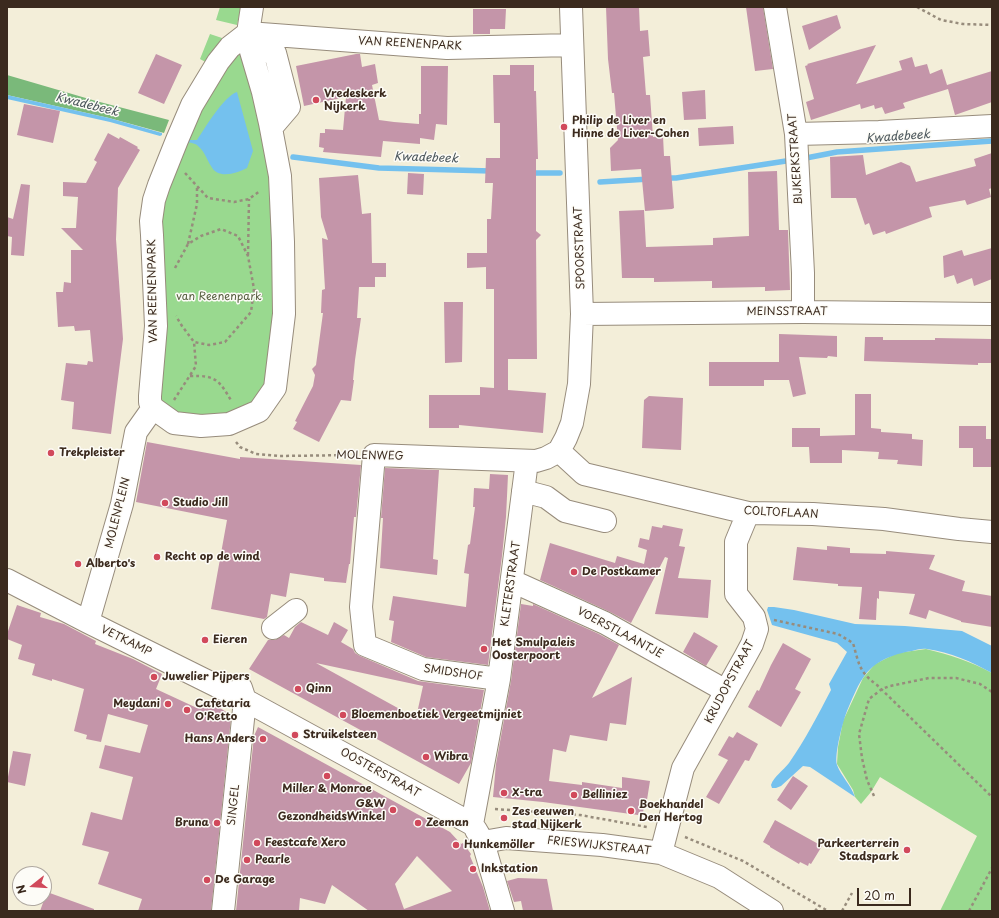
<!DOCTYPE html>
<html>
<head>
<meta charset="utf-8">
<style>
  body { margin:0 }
  #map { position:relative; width:999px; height:918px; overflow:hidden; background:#f3eed9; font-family:"Playpen Sans",sans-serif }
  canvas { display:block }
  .frame { position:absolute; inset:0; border:8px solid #3b2a1e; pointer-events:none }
  .north { position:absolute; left:12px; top:866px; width:40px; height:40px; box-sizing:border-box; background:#fdfcf7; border:1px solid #afa8a0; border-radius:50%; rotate:253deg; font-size:11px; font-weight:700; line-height:16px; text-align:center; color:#3b2a1e }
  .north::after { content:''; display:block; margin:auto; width:14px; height:18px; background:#d1495b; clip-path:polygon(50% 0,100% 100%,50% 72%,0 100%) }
  .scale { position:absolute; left:857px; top:888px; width:54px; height:18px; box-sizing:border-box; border:2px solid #3b2a1e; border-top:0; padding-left:5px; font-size:12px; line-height:14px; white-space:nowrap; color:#3b2a1e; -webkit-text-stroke:3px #fdfcf7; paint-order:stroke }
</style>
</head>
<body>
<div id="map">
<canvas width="999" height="918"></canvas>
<div class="frame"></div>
<div class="north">N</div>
<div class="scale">20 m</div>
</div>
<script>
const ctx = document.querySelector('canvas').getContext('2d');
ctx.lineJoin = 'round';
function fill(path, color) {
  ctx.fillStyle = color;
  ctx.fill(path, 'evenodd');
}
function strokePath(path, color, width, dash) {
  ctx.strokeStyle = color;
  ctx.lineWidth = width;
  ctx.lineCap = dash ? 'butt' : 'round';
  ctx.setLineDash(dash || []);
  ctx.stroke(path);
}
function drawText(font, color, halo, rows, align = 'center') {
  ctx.font = font + ' "Playpen Sans",sans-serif';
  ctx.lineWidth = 3;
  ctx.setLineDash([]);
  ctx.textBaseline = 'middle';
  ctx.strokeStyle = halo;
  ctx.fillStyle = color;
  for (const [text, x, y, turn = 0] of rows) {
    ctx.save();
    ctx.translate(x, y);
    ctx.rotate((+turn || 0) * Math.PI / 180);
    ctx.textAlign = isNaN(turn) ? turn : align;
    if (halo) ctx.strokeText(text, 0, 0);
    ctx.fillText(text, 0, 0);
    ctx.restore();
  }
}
const green = new Path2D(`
  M220 7H241L237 25 216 20Z
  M210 34 228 40 211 65 200 59Z
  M244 50 248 60 278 224 271 373 251 412 171 419 155 390 157 223 169 179 221 67Z
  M926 649C950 655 970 661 992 673V911H940L977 836 880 777 871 792 861 804 855 797 853 790 837 764 838 747 843 721 863 678 875 664 897 653Z`);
const forest = new Path2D(`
  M7 75 96 101 169 120 164 133 109 118 7 95Z`);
const water = new Path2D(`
  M237 92 253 151 247 168C237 173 218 180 211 166 207 160 205 152 199 147 197 144 192 143 188 142L189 140H197C205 128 224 96 237 92Z
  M7 95 109 118 162 133V135L160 136 110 122 7 99Z
  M768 607H774L794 610 855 624 905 626 962 631 992 646V673C972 662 950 652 927 649 922 648 916 650 912 651 893 654 874 661 863 678 856 688 852 700 847 711 843 721 834 755 837 765 841 776 851 785 855 797L810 767 803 766 781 786 776 788H772L771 785C774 776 783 771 789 763 805 740 818 715 831 690L829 684 847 652 837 643 772 625 767 610Z`);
const stream = new Path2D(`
  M293 157 379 168 491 171
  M806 158 837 152 992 141
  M530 173H560
  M665 178H676L786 161
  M600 182 649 179`);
const building = new Path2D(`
  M606 7H639L640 31 648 30 650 56 643 57 646 95H650L653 137 663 136 664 156H670L674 208 672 209 645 211 641 169 611 171 610 148 618 140 614 93H612L608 59Z
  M746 7H763L773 69 755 71Z
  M473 9H506L505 29H490V34H473Z
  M837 15 841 28 809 50 802 26Z
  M876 45 856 84 902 70 899 61 912 57 915 67 927 64 930 74 942 69 947 85 992 71V102L955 115 948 89 903 103 905 108 885 114 882 107 875 109 874 105 861 109 860 104 811 120 806 102 814 99 805 66 808 65 807 64Z
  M156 54 182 65 164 104 138 93Z
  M356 54H360L362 67 375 64 378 83 372 85 379 120 394 122 419 124V114H421V66H448L447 125 436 124 434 140 420 138V144L383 141 381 157 323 152 324 148 319 147 320 133H325V129L343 130 346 97 304 106 296 66Z
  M510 65H534V91H536L538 159H536V231L541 235 536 240 537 359H508V390L546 393 543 433 459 425V428H429V395H480V387L494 388V289H486V267L467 268V253H487V219H491L493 183H485L486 158H500V123H494L493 75H510Z
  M705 90 706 119 684 120 682 92Z
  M24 104 60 111 53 143 17 135Z
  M733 126 734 144 699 146 698 128Z
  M108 133 119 139 120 137 138 147 137 148 140 150 118 188 116 239 123 339 111 434 72 429 74 402 61 400 66 363 87 365 88 361 93 362 90 330 75 331 74 326 58 327 56 292H63L64 282 71 283V250H83L61 228H76L78 197 63 196V182L86 183 97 162 94 160Z
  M992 153V188L989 189 991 197 967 205 965 200 929 207 932 217 886 234 885 231 873 235 869 223 865 225 856 198H831L830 157 863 155 866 175 901 162 910 166 916 182 976 166 974 159Z
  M777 171 779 230H788L790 290 765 291V287L712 288V281L654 282V278H622L619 211 644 210 646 247 713 245V238L749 236 748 172Z
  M408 173 424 174 423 195 407 194Z
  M358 175 362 214 371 213 372 263H386V277H375V287H359L357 318H361L355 360 353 380H354L351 401 341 400 319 442 293 429 297 422 295 421 313 386 315 375 312 369 316 365 323 313H321L322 290 325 289 322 238 328 240 321 217 319 178Z
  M21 184 30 185 24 256 11 255 12 237 7 236V217L13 219Z
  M992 248V279L974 286 972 278 957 284 954 275 944 278 943 256 962 250 964 256Z
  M444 302H463L462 362 445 363Z
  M779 334 837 336V357L828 356 827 358 799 357 806 394 793 397 789 380H764V386H709V362H779Z
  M865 337H883V340H935V338L992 339V363H978V365L864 361Z
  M855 394H871V428L881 429V432L912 434V439L923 440 922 466 897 464 898 460 878 459 879 452 842 450V463H810L809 447H792V428H820V436L855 435Z
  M649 396 683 398 681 450 642 448 644 400Z
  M959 426H986V439H992V467H973V448H959Z
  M147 442 240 459V457L361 465 356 517H354L350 564H349L346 583 324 581V578L290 573 286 597 271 594 267 617 264 619 211 609 227 520 136 502Z
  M385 468 439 470 433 559 438 560 437 575 380 568 383 518H381Z
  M490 474 508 475 506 517 502 556 488 665 426 657 391 642 394 621 389 620 393 596 466 607 469 574 464 573 468 545 470 544 475 507H473L474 488 489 489Z
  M663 525 683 529 679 546 685 547 678 578 711 580 708 618 655 614 668 558 665 557 631 623 610 612 540 580 550 543 615 563 617 556 644 564 647 550 638 547 640 538 649 540 652 526 662 528Z
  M827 546 850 548V553L886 554V551L935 555 929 569 965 581 962 591 992 596V627L961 622V621L929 610 926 619 909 614 915 594 879 591V599L877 598 876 620 859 619 862 587 838 586V584L793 580 797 547 827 550Z
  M521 604 533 606V604L599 634 619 645 592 698 632 677 626 725 610 723 607 741 570 735 566 752 553 749 549 781 582 785V782L622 788V777L650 781 646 806H644L643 813H639L638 815 543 802 493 797 496 764 511 681Z
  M17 605 41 613 40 617 64 624 96 641 95 644 133 659 162 674 156 689 197 708 210 702 228 713 231 718 211 911H138L142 899 98 884 109 852 82 845 91 812 122 820 133 777 99 768 105 745 140 753 148 725 108 714 101 742 86 739 87 735 74 731 84 689 52 679V681L32 675 35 664 18 659 22 645 7 639V634Z
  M301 622 328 635 334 622 348 630 341 642 353 649 355 653 360 656 418 681 484 690 471 763 459 784 249 669 268 640H275L284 635 289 638 295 627ZM316 663 423 686 416 718Z
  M694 632 718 646 706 666 683 652Z
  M783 643 811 659 795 689 801 692 781 727 748 707 757 690 759 691 771 665Z
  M258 727 450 832 461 844 463 843 471 854 470 856 483 887 490 911H369L332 885 325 904 300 898 299 911H236L254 736ZM417 856 452 891 404 909 395 884Z
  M737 732 758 744 749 761 745 760 719 804 706 797 728 760 718 755 729 736 733 738Z
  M13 751 31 754 25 786 7 782Z
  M793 776 808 786 791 810 777 800Z
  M775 820 822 846 811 864 809 863 808 866 800 862 799 864 770 847V846L763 842Z
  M518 878 547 879 553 911H523L521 901 514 902 507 881Z
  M47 892 94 909V911H40Z`);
const path = new Path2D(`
  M917 7 941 20 963 24 992 25
  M185 173 208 198 234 202 249 199 260 191
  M188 244 197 204V186
  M248 255 249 199
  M175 268 188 244 201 236 221 229 238 236 248 256 254 289 251 312 225 342 209 345 194 342
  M255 290 263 296
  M190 376C216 375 219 380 232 402
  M174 400 196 366 194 342 182 326 176 316
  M236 442 240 447 256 454 279 456 355 455
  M774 620 838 634 853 643C859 664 859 672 877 685L992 797
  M874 796 867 780 862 758 859 734 869 699 882 689 890 686 929 678H956L980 684 992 692
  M495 809 580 815 647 827
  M685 837 743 861 828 911
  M815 911 819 906
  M842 911 852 893
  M969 911 992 868`);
const minor = new Path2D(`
  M252 7 248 33 250 48 263 92 270 123 280 176 283 242 284 314 275 388 259 411 229 424 201 426 174 423 153 408 150 402V396L156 326 152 235 151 221 154 200 159 185 177 140 192 105 218 62 230 47 248 33 447 48 572 45
  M775 7 796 134 803 273V312
  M250 48 275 53 289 107 271 128
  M796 134 879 132 992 126
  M582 314 803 312 992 314
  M559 451 584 474 748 513 813 514 884 519 959 529 992 532
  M523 491 546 497 565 511 605 521
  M7 580 88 622 245 700 472 824
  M512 581 605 623 726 691
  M88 622 122 504 136 432 153 408
  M273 628 296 610
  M499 679 423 669 365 645 361 607 374 455 536 461 546 458 559 451 566 438 572 423 579 384 582 314 571 7
  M472 824 499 679 527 461
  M476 830 483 842 503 911
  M483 842 506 838 602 845 661 853 719 877 772 911
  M661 853 683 768 745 657 752 644 757 629 754 617 736 594V542L748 513
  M223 911 245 700 241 688`);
const markers = [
  [316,100,4,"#d1495b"],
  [564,127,4,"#d1495b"],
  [51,453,4,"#d1495b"],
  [165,503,4,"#d1495b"],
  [157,557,4,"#d1495b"],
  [78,564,4,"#d1495b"],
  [574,572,4,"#d1495b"],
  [205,640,4,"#d1495b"],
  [484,649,4,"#d1495b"],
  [154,677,4,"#d1495b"],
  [298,689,4,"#d1495b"],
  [168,704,4,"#d1495b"],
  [187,710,4,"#d1495b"],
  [343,715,4,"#d1495b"],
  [295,735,4,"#d1495b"],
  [263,739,4,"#d1495b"],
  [426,757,4,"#d1495b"],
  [327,776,4,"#d1495b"],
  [504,793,4,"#d1495b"],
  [574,795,4,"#d1495b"],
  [393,810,4,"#d1495b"],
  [631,811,4,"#d1495b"],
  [504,818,4,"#d1495b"],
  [217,823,4,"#d1495b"],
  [418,823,4,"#d1495b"],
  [257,843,4,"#d1495b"],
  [456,845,4,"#d1495b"],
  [907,850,4,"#d1495b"],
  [247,860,4,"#d1495b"],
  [473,869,4,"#d1495b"],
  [207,880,4,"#d1495b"]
];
const streetNames = [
  ["VAN REENENPARK",410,44,3],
  ["BIJKERKSTRAAT",796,159,-94],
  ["SPOORSTRAAT",580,248,-92],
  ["VAN REENENPARK",153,291,-91],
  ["MEINSSTRAAT",787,312],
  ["MOLENWEG",370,456,1],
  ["MOLENPLEIN",118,513,-76],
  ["COLTOFLAAN",781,513,3],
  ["KLETERSTRAAT",511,584,-82],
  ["VOERSTLAANTJE",620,633,28],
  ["VETKAMP",126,641,26],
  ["SMIDSHOF",453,673,8],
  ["KRUDOPSTRAAT",730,682,-62],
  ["OOSTERSTRAAT",380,773,29],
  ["SINGEL",234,805,-84],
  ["FRIESWIJKSTRAAT",599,846,6]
];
const poiNames = [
  ["Vredeskerk",324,94],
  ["Nijkerk",324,107],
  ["Philip de Liver en",572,121],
  ["Hinne de Liver-Cohen",572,134],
  ["Trekpleister",59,453],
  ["Studio Jill",173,503],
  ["Recht op de wind",165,557],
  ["Alberto's",86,564],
  ["De Postkamer",582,572],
  ["Eieren",213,640],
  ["Het Smulpaleis",492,643],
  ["Oosterpoort",492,656],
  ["Juwelier Pijpers",162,677],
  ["Qinn",306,689],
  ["Meydani",160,704,"right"],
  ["Cafetaria",195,704],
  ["O'Retto",195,717],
  ["Bloemenboetiek Vergeetmijniet",351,715],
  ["Struikelsteen",303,735],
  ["Hans Anders",255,739,"right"],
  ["Wibra",434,757],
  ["Miller & Monroe",327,789,"center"],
  ["X-tra",512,793],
  ["Belliniez",582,795],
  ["G&W",385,804,"right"],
  ["GezondheidsWinkel",385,817,"right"],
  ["Boekhandel",639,805],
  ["Den Hertog",639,818],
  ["Zes eeuwen",512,812],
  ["stad Nijkerk",512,825],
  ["Bruna",209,823,"right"],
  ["Zeeman",426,823],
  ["Feestcafe Xero",265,843],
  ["Parkeerterrein",899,844,"right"],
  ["Stadspark",899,857,"right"],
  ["Hunkemöller",464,845],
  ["Pearle",255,860],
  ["Inkstation",481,869],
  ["De Garage",215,880]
];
const parkNames = [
  ["van Reenenpark",219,297]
];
const waterNames = [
  ["Kwadebeek",87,105,14],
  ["Kwadebeek",898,137,-4],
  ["Kwadebeek",426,158,2]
];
fill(green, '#99d98f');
fill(forest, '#7ab97a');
fill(water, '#74c1ee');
strokePath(stream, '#74c1ee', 5.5);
fill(building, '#c495a9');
strokePath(minor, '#978c7c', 24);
strokePath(path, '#978c7c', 2.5, [3, 3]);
strokePath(minor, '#fff', 22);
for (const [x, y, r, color] of markers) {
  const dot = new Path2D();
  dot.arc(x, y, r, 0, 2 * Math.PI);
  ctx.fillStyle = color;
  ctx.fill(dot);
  strokePath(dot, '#fdfcf7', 1.5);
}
drawText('11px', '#3b2a1e', '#fdfcf7', streetNames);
drawText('bold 11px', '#3b2a1e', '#fdfcf7', poiNames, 'left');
drawText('11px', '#575f40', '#fdfcf7', parkNames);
drawText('italic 12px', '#4c575c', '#fdfcf7', waterNames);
</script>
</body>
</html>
